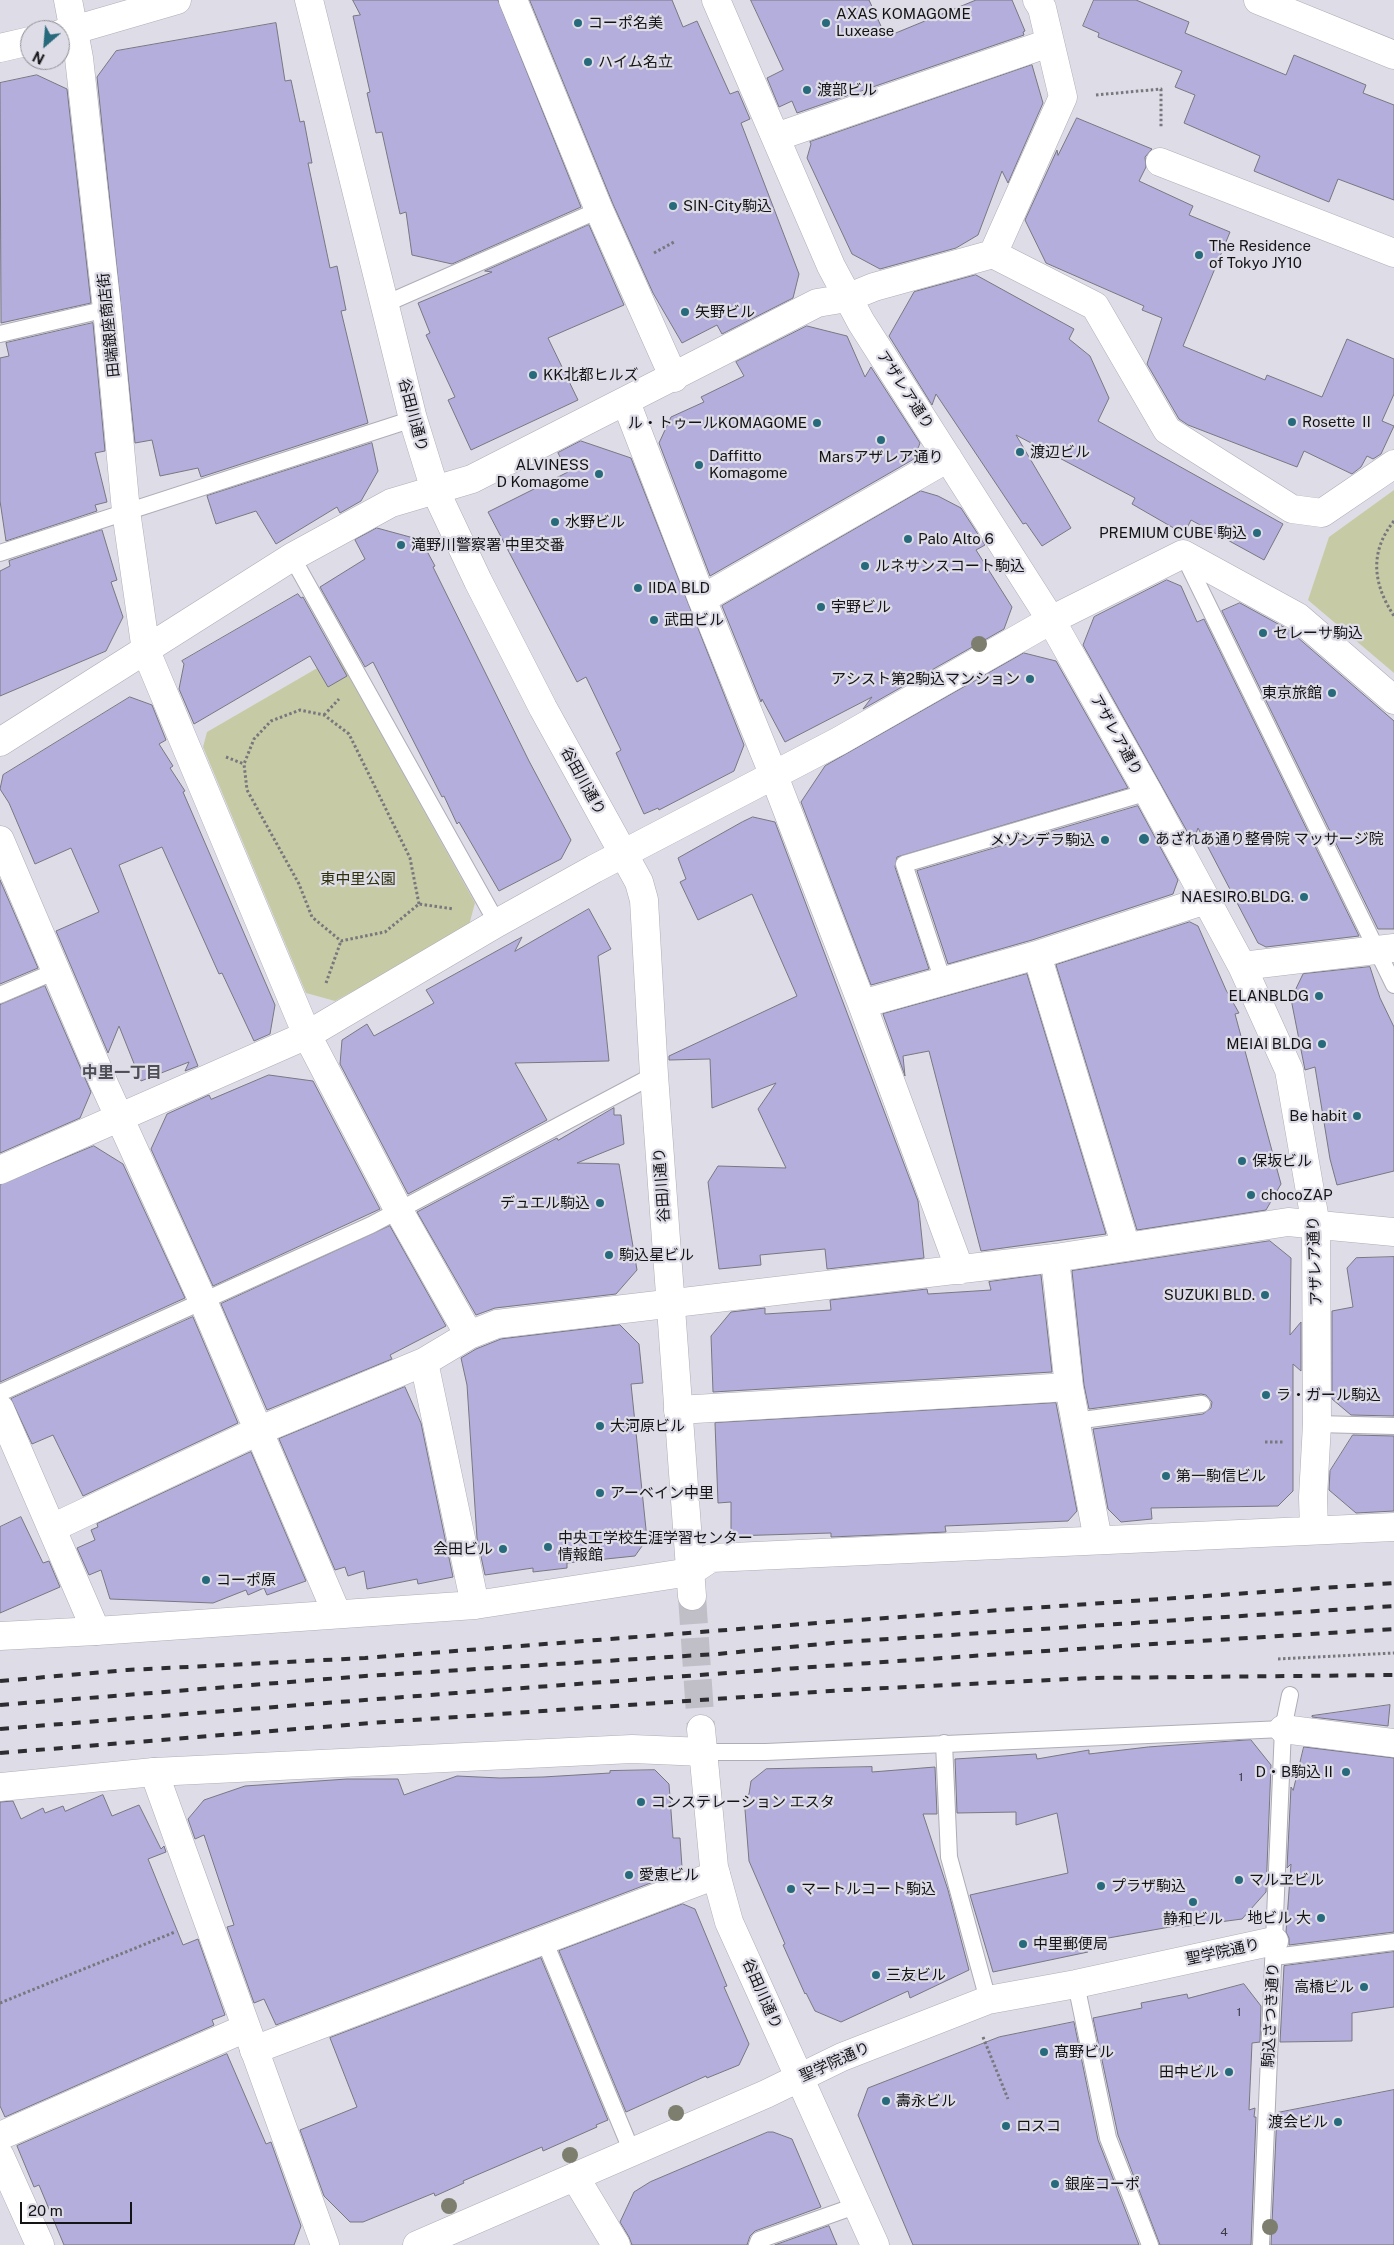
<!DOCTYPE html>
<html>
<head>
<meta charset="utf-8">
<style>
  body { margin:0 }
  #map { position:relative; width:1394px; height:2245px; overflow:hidden; background:#dedde7; font-family:"Public Sans",sans-serif }
  canvas { display:block }
  .north { position:absolute; left:20px; top:20px; width:50px; height:50px; box-sizing:border-box; background:#dedde7; border:1px solid #8d8d94; border-radius:50%; rotate:207deg; font-size:14px; font-weight:700; line-height:20px; text-align:center; color:#141417 }
  .north::after { content:''; display:block; margin:auto; width:18px; height:22px; background:#266a7b; clip-path:polygon(50% 0,100% 100%,50% 72%,0 100%) }
  .scale { position:absolute; left:20px; top:2202px; width:112px; height:22px; box-sizing:border-box; border:2px solid #141417; border-top:0; padding-left:6px; font-size:15px; line-height:18px; white-space:nowrap; color:#141417; -webkit-text-stroke:4px #dedde7; paint-order:stroke }
</style>
</head>
<body>
<div id="map">
<canvas width="1394" height="2245"></canvas>
<div class="north">N</div>
<div class="scale">20 m</div>
</div>
<script>
const ctx = document.querySelector('canvas').getContext('2d');
ctx.lineJoin = 'round';
function fill(path, color) {
  ctx.fillStyle = color;
  ctx.fill(path, 'evenodd');
}
function strokePath(path, color, width, dash) {
  ctx.strokeStyle = color;
  ctx.lineWidth = width;
  ctx.lineCap = dash ? 'butt' : 'round';
  ctx.setLineDash(dash || []);
  ctx.stroke(path);
}
function drawText(font, color, halo, rows, align = 'center') {
  ctx.font = font + ' "Public Sans","Noto Sans JP",sans-serif';
  ctx.lineWidth = 4.5;
  ctx.setLineDash([]);
  ctx.textBaseline = 'middle';
  ctx.strokeStyle = halo;
  ctx.fillStyle = color;
  for (const [text, x, y, turn = 0] of rows) {
    ctx.save();
    ctx.translate(x, y);
    ctx.rotate((+turn || 0) * Math.PI / 180);
    ctx.textAlign = isNaN(turn) ? turn : align;
    if (halo) ctx.strokeText(text, 0, 0);
    ctx.fillText(text, 0, 0);
    ctx.restore();
  }
}
const green = new Path2D(`
  M1394 490V673L1308 600 1329 537Z
  M338 656 475 903 468 929 335 1001 306 993 203 747 207 732Z`);
const building = new Path2D(`
  M353 0H498L581 207 452 264 412 255 406 212 400 214 382 132 376 133 367 93 370 92 353 16 360 15Z
  M530 0H672L683 27 697 21 730 94 738 91 750 119 741 123 799 274 793 298 722 334 717 325 682 343 653 293 613 204Z
  M751 0H869L886 37 976 0H1012L1025 31 1023 32 1024 35 797 113 792 101 779 107 767 78 783 70Z
  M1094 0H1136L1189 22 1185 33 1286 75 1294 55 1366 85 1363 93 1394 105V200L1338 179 1329 202 1254 171 1260 156 1184 123 1195 95 1175 87 1182 71 1098 37 1099 33 1083 26Z
  M276 23 285 81 291 80 300 122 304 121 312 163H308L330 268 337 266 346 310 341 311 368 423 201 477 198 468 160 476 152 440 135 443 97 77 116 51Z
  M1032 65 1043 103 1008 183 1002 171 978 235 956 248 880 269 852 254 807 158 811 144 810 142Z
  M37 75 67 89 91 303 1 323 0 83Z
  M1077 118 1152 149 1145 157 1146 167 1139 181 1193 206 1189 215 1230 232 1183 346 1265 380 1267 375 1322 397 1347 339 1394 359V394L1382 421 1394 426 1381 454 1373 459 1367 456 1361 467 1352 474 1304 451 1297 467 1188 425 1179 419 1147 364 1162 318 1142 310 1144 306 1046 263 1025 220 1057 150 1058 155Z
  M589 225 624 305 548 338 578 400 471 450 448 400 455 397 426 335 430 333 418 303 492 272 485 271Z
  M976 275 1074 329 1069 339 1090 356 1109 398 1098 421 1283 524 1264 560 1191 520 1184 534 1132 504 1135 498 1016 435 1071 528 1042 546 1026 523 1023 524 936 394 932 405 889 336 914 292Z
  M93 323 105 451 95 453 107 502 95 505 97 511 6 541 0 501V358L9 356 6 343Z
  M807 326 847 336 865 377 871 367 920 443 914 459 710 576 659 443 671 417 704 402 701 397 744 376 736 362Z
  M581 441 631 458 744 745 734 771 659 810 658 808 644 814 616 753 621 750 586 677 577 682 488 512 568 472 558 453Z
  M372 443 378 471 361 501 340 513 337 507 276 544 256 511 216 524 207 496Z
  M921 491 938 496 961 508 985 545 976 550 1012 607 1004 629 863 709 872 697 785 742 762 699 761 702 722 606Z
  M377 528 421 540 435 566 433 567 529 761 571 840 561 859 499 891 459 822 457 824 444 796 442 797 373 662 365 667 320 587 365 559 355 540Z
  M102 530 117 580 111 582 123 617 106 651 0 696V571L10 566 9 561Z
  M1167 580 1181 586 1197 622 1204 619 1359 936 1266 947 1258 943 1198 828 1193 842 1083 645 1094 617Z
  M298 594 301 598 303 597 347 676 328 687 310 656 194 724 179 689 184 664 182 661Z
  M1240 603 1289 630 1394 721V929H1378L1222 611Z
  M1024 653 1056 661 1128 788 897 857 895 867 929 969 871 985 801 802 825 766Z
  M130 697 152 705 166 740 159 744 173 766 170 768 185 791 183 792 275 1005 270 1034 254 1041 222 973 219 974 162 847 119 865 198 1066 185 1071 189 1062 141 1081 119 1026 108 1053 56 931 99 912 71 848 35 864 9 803 0 789 3 775Z
  M1138 806 1178 880 1173 894 1032 940 948 964 917 871Z
  M753 817 775 822 918 1201 924 1258 827 1269 825 1249 760 1255 761 1265 719 1269 708 1182 718 1166 786 1168 758 1109 776 1083 712 1108 710 1059 669 1060V1056L797 996 752 894 698 920 680 882 686 879 678 858 742 822Z
  M0 880 38 968 0 984Z
  M589 909 611 949 598 956 609 1061 515 1063 547 1120 408 1194 340 1064 342 1040 367 1024 374 1036 434 1003 426 990 522 937 515 951Z
  M1190 922 1198 926 1226 990 1239 1013 1235 1014 1281 1184 1266 1210 1137 1230 1056 965Z
  M1370 967 1380 998 1394 1027V1171L1337 1185 1330 1159 1315 1067 1305 1070 1291 999 1303 974Z
  M1027 974 1106 1234 981 1251 929 1051 903 1056 905 1076 883 1014Z
  M45 986 91 1092 80 1118 0 1153V1005Z
  M269 1075 313 1081 380 1209 213 1286 151 1149 167 1114 209 1095 211 1099Z
  M614 1108V1115H621L624 1144 577 1163 619 1164 637 1270 616 1294 495 1308 476 1315 417 1212 557 1138 558 1140Z
  M94 1146 123 1164 185 1298 0 1382V1185Z
  M390 1226 446 1326 390 1355 392 1359 267 1410 221 1304Z
  M1270 1241 1291 1258 1290 1335 1301 1322V1371L1293 1364V1491L1278 1506 1151 1508 1152 1519 1121 1522 1108 1509 1093 1429 1203 1414 1211 1408 1212 1402 1206 1395 1201 1394 1089 1409 1084 1385 1072 1271Z
  M1394 1257V1416L1351 1415 1332 1399V1311L1353 1307 1347 1268 1356 1258Z
  M1041 1275 1052 1372 713 1392 711 1336 731 1312 765 1308V1314L831 1310 830 1300 927 1289 928 1294 991 1290 989 1282Z
  M193 1317 238 1423 83 1496 53 1435 32 1444 11 1399Z
  M620 1325 639 1344 643 1383 631 1384 647 1539 635 1556 567 1563V1568L533 1572V1568L485 1575 477 1538 467 1385 461 1358 476 1349 501 1339Z
  M405 1387 421 1423 453 1577 418 1584 417 1579 367 1589 364 1571 348 1576 345 1567 335 1570 279 1439Z
  M1056 1403 1077 1511 1068 1521 945 1526 946 1532 831 1537V1533L731 1536V1502L718 1503 715 1423Z
  M1353 1435 1394 1436V1511L1356 1513 1329 1490 1330 1471Z
  M251 1452 306 1581 267 1595 264 1588 248 1595 246 1590 213 1603 110 1599 101 1570 89 1575 77 1548 95 1540 91 1530 98 1527 97 1524Z
  M21 1517 43 1563 49 1561 60 1587 0 1613V1527Z
  M1390 1705 1388 1726 1312 1717V1716Z
  M1251 1740 1271 1765 1266 1892 1242 1919 1182 1927 1181 1925 1086 1942 1088 1952 993 1972 970 1895 1068 1873 1057 1813 1016 1825V1812L957 1813 955 1759 1036 1754 1037 1759 1089 1750V1754L1148 1747Z
  M1304 1747 1394 1758V1932L1289 1945V1938L1286 1932 1291 1864 1287 1868 1291 1787 1293 1790Z
  M872 1767V1772L935 1767 937 1814H923L948 1890 969 1970 910 1998 908 1991 841 2022 815 2011 806 1993 805 1994 783 1945 785 1944 749 1861 744 1797 749 1794 751 1781 766 1769Z
  M655 1770 669 1784 673 1838H680L682 1867 677 1873 276 2025 264 1999 254 2003 227 1927 234 1925 204 1835 195 1839 188 1819 204 1800 245 1786 347 1779H398L404 1795 457 1776 500 1778 543 1777 610 1773V1771Z
  M103 1795 112 1816 139 1805 161 1849 164 1846 166 1852 148 1859 183 1945 198 1939 225 2015 212 2020 214 2025 5 2117 0 2106V1802L13 1801 21 1819 43 1808 45 1813 63 1806 65 1811Z
  M683 1904 695 1909 727 1986 724 1987 749 2044 739 2065 707 2078 706 2076 626 2112 559 1951Z
  M1394 1952V2007L1352 2013V2041L1280 2042 1284 1966Z
  M541 1958 608 2120 596 2125 597 2127 543 2151 542 2147 463 2181 464 2183 435 2196 434 2193 363 2222H350L324 2196 300 2130 357 2107 330 2038Z
  M1244 1984 1261 2006 1260 2042 1252 2043 1249 2110 1255 2108 1254 2117H1256L1251 2245H1160L1118 2135 1093 2018 1142 2008 1141 2003 1187 1994 1188 1998Z
  M1074 2022 1098 2140 1139 2245H913L858 2115 868 2088 999 2037Z
  M227 2054 266 2144 271 2142 301 2226 294 2245H64L39 2185 34 2187 17 2146Z
  M1394 2090V2245H1271L1277 2113Z
  M768 2132H773L792 2139 821 2207 755 2231 750 2236 747 2245H632L629 2237 620 2222 634 2192 650 2182Z
  M829 2226 837 2245H775Z`);
const secondaryTunnel = new Path2D(`
  M692 1596 701 1729`);
const path = new Path2D(`
  M1096 95 1161 89V128
  M654 253 674 242
  M1394 521C1369 552 1373 584 1394 616
  M324 715 339 699
  M226 757 244 764
  M419 904 410 858 349 734 324 715 300 710 271 721 254 739 244 764 247 790 299 884 312 917 341 941 385 932 419 904 454 909
  M326 983 341 941
  M1265 1442H1283
  M1278 1659 1394 1653
  M0 2003 175 1932
  M983 2037 1008 2099`);
const lane = new Path2D(`
  M385 304 599 210
  M0 334 107 309
  M0 553 413 419
  M1184 556 1394 985
  M292 557 497 923
  M943 981 904 864 1148 792
  M0 995 56 971
  M0 1393 371 1225 654 1075
  M1075 1421 1202 1404
  M1317 1424 1394 1426
  M944 1743 949 1857 988 2000
  M704 1752H766L1283 1729
  M544 1940 632 2152
  M1274 1957 1394 1942
  M1076 1984 1108 2138 1150 2245
  M757 2245 759 2240 858 2205
  M1261 2245 1283 1729 1290 1695`);
const street = new Path2D(`
  M68 0 79 58 107 309 126 511 146 651 307 1035 399 1211 469 1335 497 1324 1055 1258 1288 1222 1394 1232
  M513 0 599 210 674 378
  M716 0 831 266 861 322 1051 620 1148 792 1242 966 1289 1070 1316 1226 1317 1424 1313 1497 1314 1530
  M1258 0 1394 55
  M776 137 1049 43
  M1160 162 1394 253
  M993 254 1063 97 1042 8 1037 0
  M626 402 702 599 774 776 862 1004 960 1270
  M702 599 948 458
  M0 742 292 557 391 503 472 479 817 303 847 298 874 287 993 254 1095 306 1167 430 1292 509 1322 513 1394 464
  M0 840 105 1086 203 1301 337 1614
  M1037 955 1126 1247
  M1242 966 1394 948
  M862 1004 1037 955 1206 900
  M0 1170 307 1035 497 923 594 869 839 741 1051 620 1183 554 1298 617 1394 700
  M1055 1258 1069 1387 1098 1540
  M424 1362 475 1605
  M678 1410 1069 1387
  M52 1528 258 1431 424 1362 469 1335
  M0 1636 96 1631 475 1605 690 1572 711 1558 1394 1527
  M1283 1729 1394 1743
  M0 1787 154 1772 632 1749 704 1752
  M254 2050 716 1875
  M0 2136 246 2028
  M0 2156 40 2245
  M575 2177 616 2245`);
const secondary = new Path2D(`
  M309 0 413 419 435 490 478 581 543 708 639 882 644 900 654 1075 692 1596
  M60 34 177 0
  M0 48 30 41
  M0 1409 96 1631
  M701 1729 714 1867 729 1922 875 2245
  M154 1772 325 2245
  M417 2245 766 2094 842 2057 988 2000 1076 1984 1274 1941`);
const rail = new Path2D(`
  M0 1681 127 1670 365 1658 842 1621 1394 1583
  M0 1705 365 1676 717 1654 843 1642 1394 1606
  M0 1729C464 1691 929 1657 1394 1629
  M0 1753 371 1723 845 1690 1091 1678 1394 1675`);
const trees = [
  [979,644],
  [676,2113],
  [570,2155],
  [449,2206],
  [1270,2227]
];
const markers = [
  [578,23,5,"#266a7b"],
  [826,23,5,"#266a7b"],
  [588,62,5,"#266a7b"],
  [807,90,5,"#266a7b"],
  [673,206,5,"#266a7b"],
  [1199,255,5,"#266a7b"],
  [685,312,5,"#266a7b"],
  [533,375,5,"#266a7b"],
  [1292,422,5,"#266a7b"],
  [817,423,5,"#266a7b"],
  [881,440,5,"#266a7b"],
  [1020,452,5,"#266a7b"],
  [699,465,5,"#266a7b"],
  [599,474,5,"#266a7b"],
  [555,522,5,"#266a7b"],
  [1257,533,5,"#266a7b"],
  [908,539,5,"#266a7b"],
  [401,545,5,"#266a7b"],
  [865,566,5,"#266a7b"],
  [638,588,5,"#266a7b"],
  [821,607,5,"#266a7b"],
  [654,620,5,"#266a7b"],
  [1263,633,5,"#266a7b"],
  [1030,679,5,"#266a7b"],
  [1332,693,5,"#266a7b"],
  [1144,839,6,"#266a7b"],
  [1105,840,5,"#266a7b"],
  [1304,897,5,"#266a7b"],
  [1319,996,5,"#266a7b"],
  [1322,1044,5,"#266a7b"],
  [1357,1116,5,"#266a7b"],
  [1242,1161,5,"#266a7b"],
  [1251,1195,5,"#266a7b"],
  [600,1203,5,"#266a7b"],
  [609,1255,5,"#266a7b"],
  [1265,1295,5,"#266a7b"],
  [1266,1395,5,"#266a7b"],
  [600,1426,5,"#266a7b"],
  [1166,1476,5,"#266a7b"],
  [600,1493,5,"#266a7b"],
  [548,1547,5,"#266a7b"],
  [503,1549,5,"#266a7b"],
  [206,1580,5,"#266a7b"],
  [1346,1772,5,"#266a7b"],
  [641,1802,5,"#266a7b"],
  [629,1875,5,"#266a7b"],
  [1239,1880,5,"#266a7b"],
  [1101,1886,5,"#266a7b"],
  [791,1889,5,"#266a7b"],
  [1193,1902,5,"#266a7b"],
  [1321,1918,5,"#266a7b"],
  [1023,1944,5,"#266a7b"],
  [876,1975,5,"#266a7b"],
  [1364,1987,5,"#266a7b"],
  [1044,2052,5,"#266a7b"],
  [1229,2072,5,"#266a7b"],
  [886,2101,5,"#266a7b"],
  [1338,2122,5,"#266a7b"],
  [1006,2126,5,"#266a7b"],
  [1055,2184,5,"#266a7b"]
];
const numberNames = [
  ["1",1241,1777],
  ["1",1239,2012],
  ["4",1224,2232]
];
const poiNames = [
  ["AXAS KOMAGOME",836,14],
  ["Luxease",836,31],
  ["コーポ名美",588,23],
  ["ハイム名立",598,62],
  ["渡部ビル",817,90],
  ["SIN-City駒込",683,206],
  ["The Residence",1209,246],
  ["of Tokyo JY10",1209,263],
  ["矢野ビル",695,312],
  ["KK北都ヒルズ",543,375],
  ["Rosette Ⅱ",1302,422],
  ["ル・トゥールKOMAGOME",807,423,"right"],
  ["渡辺ビル",1030,452],
  ["Daffitto",709,456],
  ["Komagome",709,473],
  ["Marsアザレア通り",881,457,"center"],
  ["ALVINESS",589,465,"right"],
  ["D Komagome",589,482,"right"],
  ["水野ビル",565,522],
  ["PREMIUM CUBE 駒込",1247,533,"right"],
  ["Palo Alto 6",918,539],
  ["滝野川警察署 中里交番",411,545],
  ["ルネサンスコート駒込",875,566],
  ["IIDA BLD",648,588],
  ["宇野ビル",831,607],
  ["武田ビル",664,620],
  ["セレーサ駒込",1273,633],
  ["アシスト第2駒込マンション",1020,679,"right"],
  ["東京旅館",1322,693,"right"],
  ["あざれあ通り整骨院 マッサージ院",1155,839],
  ["メゾンデラ駒込",1095,840,"right"],
  ["NAESIRO.BLDG.",1294,897,"right"],
  ["ELANBLDG",1309,996,"right"],
  ["MEIAI BLDG",1312,1044,"right"],
  ["Be habit",1347,1116,"right"],
  ["保坂ビル",1252,1161],
  ["chocoZAP",1261,1195],
  ["デュエル駒込",590,1203,"right"],
  ["駒込星ビル",619,1255],
  ["SUZUKI BLD.",1255,1295,"right"],
  ["ラ・ガール駒込",1276,1395],
  ["大河原ビル",610,1426],
  ["第一駒信ビル",1176,1476],
  ["アーベイン中里",610,1493],
  ["中央工学校生涯学習センター",558,1538],
  ["情報館",558,1555],
  ["会田ビル",493,1549,"right"],
  ["コーポ原",216,1580],
  ["D・B駒込Ⅱ",1336,1772,"right"],
  ["コンステレーション エスタ",651,1802],
  ["愛恵ビル",639,1875],
  ["マルヱビル",1249,1880],
  ["プラザ駒込",1111,1886],
  ["マートルコート駒込",801,1889],
  ["地ビル 大",1311,1918,"right"],
  ["静和ビル",1193,1919,"center"],
  ["中里郵便局",1033,1944],
  ["三友ビル",886,1975],
  ["高橋ビル",1354,1987,"right"],
  ["髙野ビル",1054,2052],
  ["田中ビル",1219,2072,"right"],
  ["壽永ビル",896,2101],
  ["渡会ビル",1328,2122,"right"],
  ["ロスコ",1016,2126],
  ["銀座コーポ",1065,2184]
];
const streetNames = [
  ["田端銀座商店街",109,325,-96],
  ["アザレア通り",905,390,57],
  ["谷田川通り",413,415,75],
  ["アザレア通り",1116,735,61],
  ["谷田川通り",583,781,61],
  ["谷田川通り",662,1185,-94],
  ["アザレア通り",1315,1261,-92],
  ["聖学院通り",1223,1952,-12],
  ["谷田川通り",762,1994,66],
  ["駒込さつき通り",1271,2015,-87],
  ["聖学院通り",835,2062,-24]
];
const parkNames = [
  ["東中里公園",358,879]
];
const neighbourhoodNames = [
  ["中里一丁目",122,1073]
];
fill(green, '#c7cba5');
fill(building, '#b4aedc');
strokePath(building, '#787781', 1);
strokePath(secondaryTunnel, '#c0bfc8', 28, [28, 14]);
strokePath(lane, '#aeadb7', 18);
strokePath(street, '#aeadb7', 29);
strokePath(secondary, '#aeadb7', 29);
strokePath(path, '#77777d', 3, [2.5, 2.5]);
strokePath(lane, '#fff', 16);
strokePath(street, '#fff', 28);
strokePath(secondary, '#fff', 28);
strokePath(rail, '#2d2d31', 4, [9, 9]);
ctx.fillStyle = '#7d7e6d';
for (const [x, y] of trees) {
  ctx.beginPath();
  ctx.arc(x, y, 8, 0, 2 * Math.PI);
  ctx.fill();
}
for (const [x, y, r, color] of markers) {
  const dot = new Path2D();
  dot.arc(x, y, r, 0, 2 * Math.PI);
  ctx.fillStyle = color;
  ctx.fill(dot);
  strokePath(dot, '#dedde7', 2);
}
drawText('12px', '#3c3a48', null, numberNames);
drawText('15px', '#141417', '#dedde7', poiNames, 'left');
drawText('15px', '#141417', '#dedde7', streetNames);
drawText('15px', '#2e3009', '#dedde7', parkNames);
drawText('bold 16px', '#4e4e56', '#dedde7', neighbourhoodNames);
</script>
</body>
</html>
